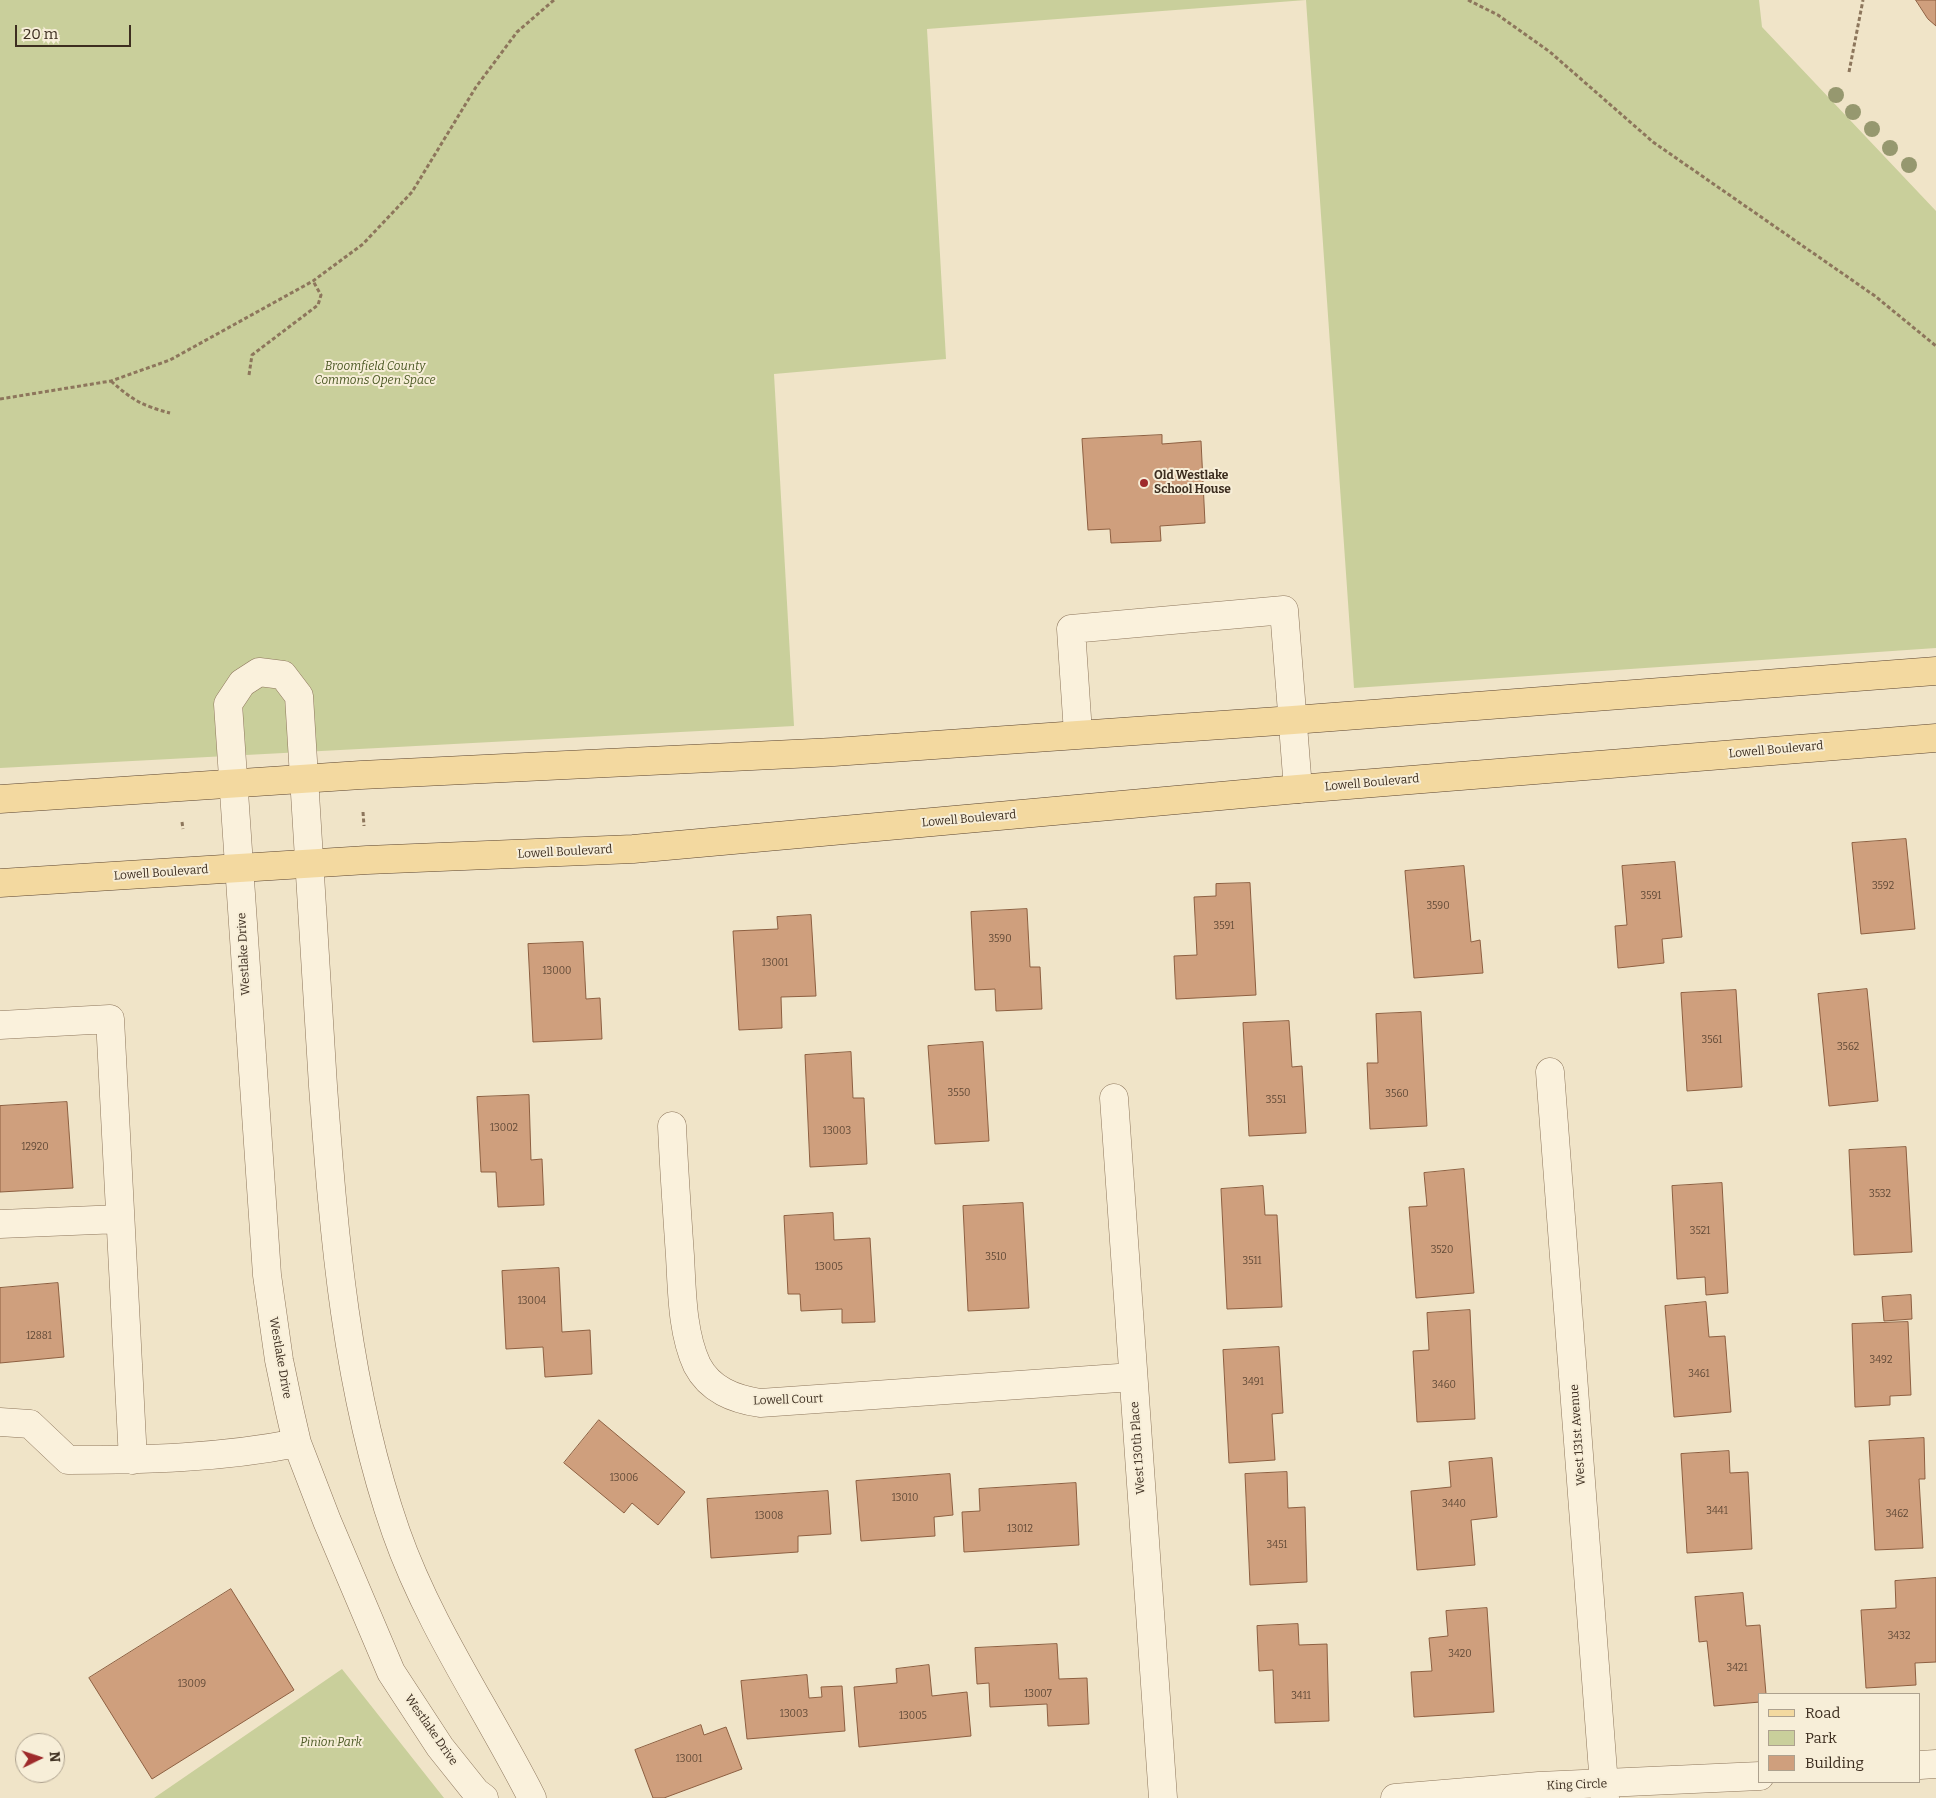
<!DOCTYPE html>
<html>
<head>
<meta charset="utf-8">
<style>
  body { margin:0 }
  #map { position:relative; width:1936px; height:1798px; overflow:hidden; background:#f0e4c8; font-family:Bitter,serif }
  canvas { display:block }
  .legend { position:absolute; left:1758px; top:1693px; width:162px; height:90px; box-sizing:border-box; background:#f7eed8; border:1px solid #ada18e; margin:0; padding:6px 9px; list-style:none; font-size:15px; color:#3d2e20 }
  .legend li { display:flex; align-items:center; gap:10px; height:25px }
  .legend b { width:25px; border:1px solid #ada18e }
  .north { position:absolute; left:15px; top:1733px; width:50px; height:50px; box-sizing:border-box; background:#f7eed8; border:1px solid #ada18e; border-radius:50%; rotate:86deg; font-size:14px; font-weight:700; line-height:20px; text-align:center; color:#3d2e20 }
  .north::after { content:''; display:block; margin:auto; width:18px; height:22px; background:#9e2a2b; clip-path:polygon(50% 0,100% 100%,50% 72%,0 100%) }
  .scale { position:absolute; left:15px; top:25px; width:116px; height:22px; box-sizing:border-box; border:2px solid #3d2e20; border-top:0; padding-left:6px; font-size:15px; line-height:18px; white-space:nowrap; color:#3d2e20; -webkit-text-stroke:4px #f7eed8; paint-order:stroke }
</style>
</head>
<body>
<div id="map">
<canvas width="1936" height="1798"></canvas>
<ul class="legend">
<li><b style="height:6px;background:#f3d9a0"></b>Road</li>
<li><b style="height:14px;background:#c9cf9b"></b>Park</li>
<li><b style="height:14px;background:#cf9f7d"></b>Building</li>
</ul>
<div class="north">N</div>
<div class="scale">20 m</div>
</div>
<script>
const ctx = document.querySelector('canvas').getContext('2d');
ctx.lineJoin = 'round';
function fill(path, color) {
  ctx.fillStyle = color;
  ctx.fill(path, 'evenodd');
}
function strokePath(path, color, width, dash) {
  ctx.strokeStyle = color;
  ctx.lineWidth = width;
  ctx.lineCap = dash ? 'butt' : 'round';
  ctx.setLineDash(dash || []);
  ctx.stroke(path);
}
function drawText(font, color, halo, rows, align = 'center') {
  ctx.font = font + ' Bitter,serif';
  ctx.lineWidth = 4;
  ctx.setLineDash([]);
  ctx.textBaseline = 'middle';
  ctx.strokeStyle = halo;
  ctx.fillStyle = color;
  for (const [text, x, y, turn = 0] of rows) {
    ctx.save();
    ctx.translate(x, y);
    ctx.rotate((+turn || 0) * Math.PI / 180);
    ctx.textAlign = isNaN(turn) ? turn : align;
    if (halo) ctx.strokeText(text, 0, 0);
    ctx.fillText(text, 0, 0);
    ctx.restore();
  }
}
const green = new Path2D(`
  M0 0H1759L1762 27 1936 211V648L1354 688 1306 0 927 29 946 359 774 374 794 726 0 768Z
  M342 1669 444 1798H154Z`);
const building = new Path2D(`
  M1916 0H1936V26L1928 19Z
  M1162 435V444L1201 441 1205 523 1160 526 1161 541 1111 543 1110 529 1088 530 1082 439Z
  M1906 839 1915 929 1861 934 1852 843Z
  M1675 862 1682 937 1662 939 1664 963 1618 968 1615 926 1627 925 1622 866Z
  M1464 866 1471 942 1480 940 1483 973 1414 978 1405 871Z
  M1250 883 1256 995 1176 999 1174 956 1197 955 1194 897 1216 896V884Z
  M1027 909 1030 967H1040L1042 1009 996 1011 995 989 975 990 971 912Z
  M811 915 816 996 781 997 782 1028 739 1030 733 931 778 929 777 917Z
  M583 942 586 999 600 998 602 1039 533 1042 528 944Z
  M1867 989 1878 1101 1829 1106 1818 994Z
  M1736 990 1742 1087 1687 1091 1681 993Z
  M1421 1012 1427 1126 1370 1129 1367 1063H1378L1376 1014Z
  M1289 1021 1292 1067 1302 1066 1306 1133 1249 1136 1243 1023Z
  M983 1042 989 1141 935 1144 928 1046Z
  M851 1052 853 1098H864L867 1164 810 1167 805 1055Z
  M529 1095 531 1160 542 1159 544 1205 498 1207 496 1172H481L477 1097Z
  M67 1102 73 1188 0 1192V1106Z
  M1906 1147 1912 1252 1854 1255 1849 1150Z
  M1464 1169 1474 1293 1416 1298 1409 1207 1427 1206 1424 1173Z
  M1722 1183 1728 1293 1706 1295 1705 1277 1677 1279 1672 1186Z
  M1263 1186 1265 1215H1277L1282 1307 1227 1309 1221 1189Z
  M1023 1203 1029 1308 968 1311 963 1206Z
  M833 1213 834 1240 870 1238 875 1322 842 1323V1309L801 1311 800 1294H788L784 1216Z
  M559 1268 562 1332 590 1330 592 1374 545 1377 543 1347 506 1349 502 1271Z
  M58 1283 64 1357 0 1363V1288Z
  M1911 1295 1912 1319 1884 1321 1882 1297Z
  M1706 1302 1709 1337 1725 1336 1731 1412 1674 1417 1665 1306Z
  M1470 1310 1475 1419 1417 1422 1413 1351 1429 1350 1427 1313Z
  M1908 1322 1911 1395 1890 1396V1405L1855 1407 1852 1324Z
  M1279 1347 1283 1413 1272 1414 1275 1460 1229 1463 1223 1350Z
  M599 1420 685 1492 658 1525 632 1503 624 1513 564 1463Z
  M1924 1438 1925 1479H1919L1923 1548 1875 1550 1869 1441Z
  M1729 1451 1730 1473 1748 1472 1752 1549 1687 1553 1681 1454Z
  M1492 1458 1497 1517 1471 1520 1475 1565 1417 1570 1411 1491 1451 1487 1449 1462Z
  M1287 1472 1288 1508 1305 1507 1307 1582 1250 1585 1245 1474Z
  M950 1474 953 1515 934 1517 935 1536 861 1541 856 1481Z
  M1076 1483 1079 1545 964 1552 962 1512 980 1511 979 1489Z
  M828 1491 831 1534 798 1536V1552L711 1558 707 1499Z
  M1936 1578V1662L1915 1663 1916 1685 1866 1688 1861 1610 1896 1608 1895 1581Z
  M231 1589 294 1690 152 1779 89 1678Z
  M1743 1593 1746 1626 1760 1625 1766 1694H1760V1702L1714 1706 1707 1641 1699 1642 1695 1597Z
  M1487 1608 1494 1712 1414 1717 1411 1672 1432 1671 1429 1638 1448 1636 1446 1611Z
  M1298 1624 1299 1645 1327 1644 1329 1721 1275 1723 1273 1670 1259 1671 1257 1626Z
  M1057 1644 1059 1679 1087 1678 1089 1724 1048 1726 1047 1704 990 1707 989 1683 977 1684 975 1648Z
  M929 1665 932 1696 967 1692 971 1736 859 1747 854 1687 897 1683 896 1669Z
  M807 1675 809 1698 822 1697 821 1687 842 1686 845 1731 747 1739 741 1681Z
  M701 1725 704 1735 726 1727 742 1769 664 1798H653L635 1750Z`);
const path = new Path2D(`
  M1468 0 1498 15 1550 52 1653 142 1875 296 1936 346
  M1849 72 1863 0
  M249 375 252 355 318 305 321 295 313 281
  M111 381C132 400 143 406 170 413
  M0 399 111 381 170 360 313 281 363 244 412 192 476 87 517 32 554 0
  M363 812 364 826
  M182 822 183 829`);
const minor = new Path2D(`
  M1078 733 1071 629 1284 610 1298 789
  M0 1025 110 1019 133 1460
  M1550 1072 1605 1798
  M1114 1098 1163 1798
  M672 1126C674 1170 677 1213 680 1256 682 1291 682 1333 697 1365 710 1390 734 1399 760 1403L1133 1377
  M0 1224 120 1219
  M0 1422 30 1424 68 1460C145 1460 222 1458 297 1443
  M1920 1765 1936 1764
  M484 1798 476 1792 440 1747 391 1672 327 1521 297 1443 289 1408 279 1360 267 1275 228 704 242 683 259 672 283 675 299 696C306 826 314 956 323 1086 334 1236 346 1389 396 1532 429 1626 487 1709 532 1798
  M1395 1798 1539 1786 1760 1776`);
const major = new Path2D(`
  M0 799 361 775 834 752 1293 720 1936 671
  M0 883 367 860 633 849 1298 789 1936 738`);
const trees = [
  [1836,95],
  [1853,112],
  [1872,129],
  [1890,148],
  [1909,165]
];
const markers = [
  [1144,483,5,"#9e2a2b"]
];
const numberNames = [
  ["3592",1883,886],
  ["3591",1651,896],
  ["3590",1438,906],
  ["3591",1224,926],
  ["3590",1000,939],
  ["13001",775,963],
  ["13000",557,971],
  ["3561",1712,1040],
  ["3562",1848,1047],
  ["3550",959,1093],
  ["3560",1397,1094],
  ["3551",1276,1100],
  ["13002",504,1128],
  ["13003",837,1131],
  ["12920",35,1147],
  ["3532",1880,1194],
  ["3521",1700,1231],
  ["3520",1442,1250],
  ["3510",996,1257],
  ["3511",1252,1261],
  ["13005",829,1267],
  ["13004",532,1301],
  ["12881",39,1336],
  ["3492",1881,1360],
  ["3461",1699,1374],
  ["3491",1253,1382],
  ["3460",1444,1385],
  ["13006",624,1478],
  ["13010",905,1498],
  ["3440",1454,1504],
  ["3441",1717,1511],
  ["3462",1897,1514],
  ["13008",769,1516],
  ["13012",1020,1529],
  ["3451",1277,1545],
  ["3432",1899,1636],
  ["3420",1460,1654],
  ["3421",1737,1668],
  ["13009",192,1684],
  ["13007",1038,1694],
  ["3411",1301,1696],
  ["13003",794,1714],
  ["13005",913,1716],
  ["13001",689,1759]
];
const parkNames = [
  ["Broomfield County",375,367],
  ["Commons Open Space",375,381],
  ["Pinion Park",331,1743]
];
const poiNames = [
  ["Old Westlake",1154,476],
  ["School House",1154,490]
];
const streetNames = [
  ["Lowell Boulevard",1776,750,-5],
  ["Lowell Boulevard",1372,783,-5],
  ["Lowell Boulevard",969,819,-5],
  ["Lowell Boulevard",565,852,-3],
  ["Lowell Boulevard",161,873,-4],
  ["Westlake Drive",244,954,-93],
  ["Westlake Drive",280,1358,80],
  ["Lowell Court",788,1400,-2],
  ["West 131st Avenue",1578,1435,-94],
  ["West 130th Place",1138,1448,-94],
  ["Westlake Drive",431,1730,55],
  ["King Circle",1577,1785,-2]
];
fill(green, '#c9cf9b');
fill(building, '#cf9f7d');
strokePath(building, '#8d5f41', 1);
strokePath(minor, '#8d765c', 29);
strokePath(major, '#5b4430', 29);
strokePath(path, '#8d765c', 3, [4, 2.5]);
strokePath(minor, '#faf1dc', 28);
strokePath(major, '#f3d9a0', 28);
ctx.fillStyle = '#96986f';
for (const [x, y] of trees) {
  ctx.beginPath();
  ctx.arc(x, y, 8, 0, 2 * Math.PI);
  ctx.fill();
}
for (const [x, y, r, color] of markers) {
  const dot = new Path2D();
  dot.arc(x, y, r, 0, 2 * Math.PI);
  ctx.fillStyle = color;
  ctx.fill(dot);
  strokePath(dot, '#f7eed8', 2);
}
drawText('10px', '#624a37', null, numberNames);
drawText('italic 12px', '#4d5a26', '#f7eed8', parkNames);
drawText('bold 12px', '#3d2e20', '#f7eed8', poiNames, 'left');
drawText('12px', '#3d2e20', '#f7eed8', streetNames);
</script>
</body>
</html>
